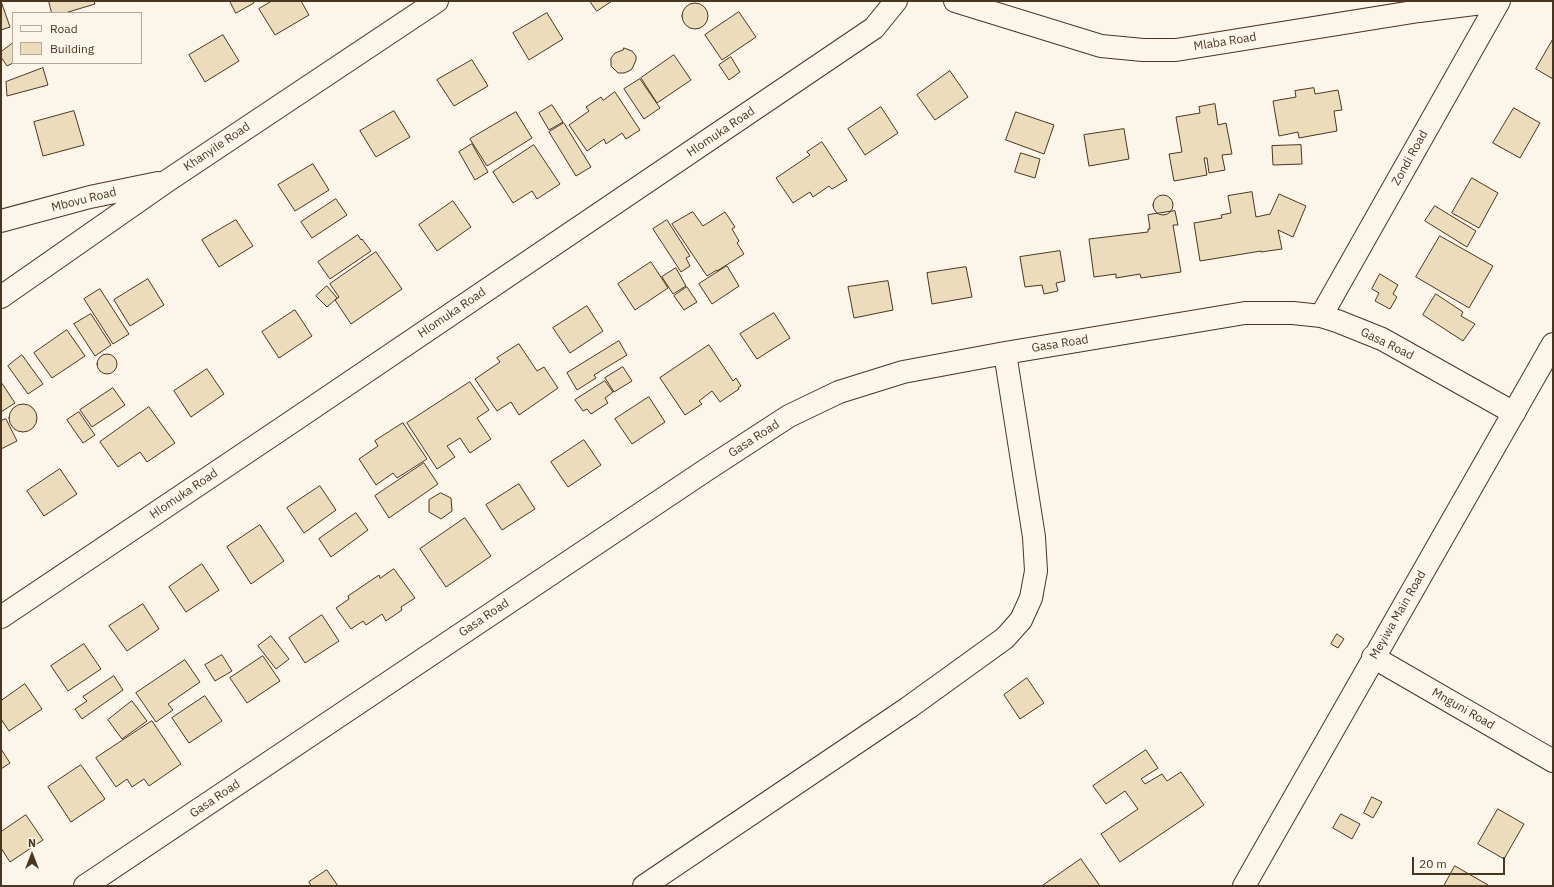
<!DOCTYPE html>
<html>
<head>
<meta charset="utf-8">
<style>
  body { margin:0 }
  #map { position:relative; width:1554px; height:887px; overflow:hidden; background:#fbf6e9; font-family:"IBM Plex Sans",sans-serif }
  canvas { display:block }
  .frame { position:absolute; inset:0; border:2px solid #4a3520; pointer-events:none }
  .legend { position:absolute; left:12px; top:12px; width:130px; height:52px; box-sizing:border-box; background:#fbf6e9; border:1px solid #b4a999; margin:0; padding:5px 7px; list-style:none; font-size:12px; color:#4a3520 }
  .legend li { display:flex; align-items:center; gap:8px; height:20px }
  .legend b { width:20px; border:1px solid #b4a999 }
  .north { position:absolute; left:12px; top:835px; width:40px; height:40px; -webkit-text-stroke:3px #fbf6e9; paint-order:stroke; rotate:0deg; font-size:11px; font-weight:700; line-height:16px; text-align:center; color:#4a3520 }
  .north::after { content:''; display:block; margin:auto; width:14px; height:18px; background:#4a3520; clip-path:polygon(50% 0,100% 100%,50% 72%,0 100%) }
  .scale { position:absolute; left:1412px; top:857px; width:93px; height:18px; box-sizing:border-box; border:2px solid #4a3520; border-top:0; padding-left:5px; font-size:12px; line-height:14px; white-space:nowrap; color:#4a3520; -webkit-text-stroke:3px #fbf6e9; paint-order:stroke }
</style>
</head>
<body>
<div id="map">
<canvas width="1554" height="887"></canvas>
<div class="frame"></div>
<ul class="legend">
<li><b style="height:5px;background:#fbf6e9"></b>Road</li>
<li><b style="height:11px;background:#ecdcbc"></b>Building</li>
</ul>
<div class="north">N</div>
<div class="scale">20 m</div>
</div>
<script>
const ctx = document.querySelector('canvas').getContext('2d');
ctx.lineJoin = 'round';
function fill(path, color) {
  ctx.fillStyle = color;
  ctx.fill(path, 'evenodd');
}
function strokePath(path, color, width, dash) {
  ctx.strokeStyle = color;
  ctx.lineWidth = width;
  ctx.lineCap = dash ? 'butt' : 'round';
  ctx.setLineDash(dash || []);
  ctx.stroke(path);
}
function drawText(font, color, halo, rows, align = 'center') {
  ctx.font = font + ' "IBM Plex Sans",sans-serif';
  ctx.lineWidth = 3;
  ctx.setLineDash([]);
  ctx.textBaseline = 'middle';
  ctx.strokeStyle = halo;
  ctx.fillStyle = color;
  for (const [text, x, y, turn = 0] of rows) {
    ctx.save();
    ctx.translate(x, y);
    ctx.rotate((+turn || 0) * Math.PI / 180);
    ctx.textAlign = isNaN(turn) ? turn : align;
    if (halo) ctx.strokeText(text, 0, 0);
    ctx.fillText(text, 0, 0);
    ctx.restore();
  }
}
const building = new Path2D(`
  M1 1 10 27 1 30Z
  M49 1H94L95 4 65 13H52Z
  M230 1H253L254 3 236 13Z
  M272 1H301L309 15 275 35 259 9Z
  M590 1H612L597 11Z
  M682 16a13 13 0 1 1 26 0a13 13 0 1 1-26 0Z
  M739 12 756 37 722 60 705 35Z
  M547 13 563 39 529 60 513 33Z
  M223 35 239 61 205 82 189 55Z
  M1553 39V79L1536 69Z
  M13 43V63L7 66 1 57V52Z
  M624 48 632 51 636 56V60L632 69 629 71 624 73H618L611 66V58L615 53 623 50Z
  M674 55 691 80 657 103 641 78Z
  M731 57 740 72 729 80 719 65Z
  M472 60 488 86 454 106 437 80Z
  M43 68 48 85 7 96 6 82Z
  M950 71 968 97 935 120 917 95Z
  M640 79 660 108 644 119 624 89Z
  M1314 88 1315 94 1338 90 1342 110 1334 111 1337 131 1299 138 1298 132 1279 136 1273 101 1296 97 1295 91Z
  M615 92 640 130 626 139 622 133 606 144 604 139 587 151 569 125 589 111 586 107 601 97 603 100Z
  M1215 104 1218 125 1226 123 1232 154 1222 155 1225 170 1209 173 1207 158H1204L1207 175 1174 181 1169 154 1182 152 1176 117 1200 113 1199 107Z
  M552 105 563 122 549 130 539 113Z
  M881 107 898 133 865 155 848 129Z
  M1514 108 1540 123 1520 158 1493 143Z
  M74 111 84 145 43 156 34 122Z
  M394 111 410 137 376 157 360 131Z
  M516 112 532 138 487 166 470 139Z
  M1016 112 1054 125 1044 154 1006 140Z
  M564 123 591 167 576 176 549 132Z
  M1124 129 1129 159 1089 166 1084 135Z
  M822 142 847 180 832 189 829 186 813 197 810 192 793 203 776 178 810 155 807 152Z
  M472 144 488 172 475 180 459 152Z
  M534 145 560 184 537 199 532 191 513 203 493 172Z
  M1301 145 1302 164 1273 165 1272 146Z
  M1021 153 1040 159 1035 178 1015 172Z
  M313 164 329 190 295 211 278 185Z
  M1472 178 1498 193 1479 228 1452 213Z
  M1252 192 1256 217 1270 214 1279 194 1306 206 1293 237 1278 230 1282 249 1261 252V251L1200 261 1194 223 1222 218 1221 215 1231 213 1228 196Z
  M1153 205a10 10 0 1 1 20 0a10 10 0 1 1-20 0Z
  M336 199 347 215 312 238 301 222Z
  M453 201 471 227 437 251 419 225Z
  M1435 206 1476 231 1467 247 1425 221Z
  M1175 211 1178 225H1173L1181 272 1141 278 1140 274 1116 278V274L1094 277 1089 239 1148 232V229H1150L1148 215Z
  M693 212 703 226 725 212 735 227 732 229 739 241 737 243 744 254 717 271V270L707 276 672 224Z
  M236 220 253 246 219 267 202 240Z
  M667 220 690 256 686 258 690 266 681 272 653 229Z
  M358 235 361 240 362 239 371 251 330 279 318 262Z
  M1440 236 1493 266 1469 308 1416 277Z
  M1060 251 1065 281 1056 283 1058 291 1044 294 1042 285 1025 287 1020 257Z
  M376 252 402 289 351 324 335 300 339 297 330 284Z
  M651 262 668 288 635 310 618 284Z
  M727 266 739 286 712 304 699 284Z
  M966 267 972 297 932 304 927 273Z
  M676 268 686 286 673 294 662 277Z
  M1380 274 1398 285 1393 294 1397 297 1390 309 1375 301 1379 293 1372 289Z
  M148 279 164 305 130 326 114 300Z
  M888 281 893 310 854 318 848 287Z
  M327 286 337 298 327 307 316 296Z
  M687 287 697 302 684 310 674 296Z
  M100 289 129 334 113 344 84 299Z
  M1436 294 1463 312 1461 316 1475 324 1463 341 1423 315Z
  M587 306 603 331 570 353 553 328Z
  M295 310 312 336 279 358 262 332Z
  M774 313 790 338 757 359 740 334Z
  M91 314 111 345 95 356 74 324Z
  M67 330 85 356 52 378 34 353Z
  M619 341 627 355 594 375 596 378 577 390 567 373Z
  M519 344 537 371 544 367 558 388 519 415 511 402 497 411 475 379 500 362 497 358Z
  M709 345 733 381 736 378 741 386 738 388 739 389 720 402 712 391 699 401 702 404 685 415 660 378Z
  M97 364a10 10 0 1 1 20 0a10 10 0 1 1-20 0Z
  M22 355 43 384 28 394 8 366Z
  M623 367 632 381 614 392 605 378Z
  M207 369 224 394 191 417 174 391Z
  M605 381 613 392 605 398 608 403 591 414 587 409 583 411 575 400Z
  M1 382 15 403 1 412Z
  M470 382 489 410 477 418 491 439 470 453 460 438 447 446 455 457 437 469 407 423Z
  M113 388 125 405 92 427 80 410Z
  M649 397 665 422 632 444 615 419Z
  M9 418a14 14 0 1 1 28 0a14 14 0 1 1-28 0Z
  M149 407 175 443 147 462 140 452 118 467 100 442Z
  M79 412 95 435 83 443 67 420Z
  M6 419 17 441 1 449V421Z
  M403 423 427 459 397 478 393 473 376 485 359 459 378 446 375 441Z
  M584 440 601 465 568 487 551 462Z
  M424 463 438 484 389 518 375 496Z
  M60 469 77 494 44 516 27 491Z
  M519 484 535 509 502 530 486 505Z
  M320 486 336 510 304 533 287 508Z
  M441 493 451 498 452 511 441 519 429 512V500Z
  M356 513 368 530 331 557 319 539Z
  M465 518 491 556 446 587 420 549Z
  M260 525 284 561 251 584 227 547Z
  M202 564 219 590 186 612 169 587Z
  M394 569 415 598 401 607 402 610 386 621 382 614 366 625 363 621 351 629 336 608 349 599 348 596 379 575 380 578Z
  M143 604 159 629 127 651 109 626Z
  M322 615 339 641 305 663 289 638Z
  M1337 634 1344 639 1338 648 1331 644Z
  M271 636 289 659 276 669 258 646Z
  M84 644 101 669 68 691 51 666Z
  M222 655 232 671 215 681 205 665Z
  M263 656 280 681 247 703 230 678Z
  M185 660 200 682 168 704 173 710 156 722 136 693Z
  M114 676 123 690 82 719 75 709 87 701 83 697Z
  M1027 678 1044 703 1020 719 1004 695Z
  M25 684 42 709 9 731 1 719V701Z
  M205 696 222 721 189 743 172 718Z
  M132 701 147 721 122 739 108 720Z
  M152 721 181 764 149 786 144 779 132 787 127 779 116 787 96 758Z
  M1 749 10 763 1 769Z
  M1146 750 1158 768 1141 779 1145 784 1162 774 1167 781 1181 772 1204 805 1120 862 1101 834 1138 809 1125 791 1106 804 1093 786Z
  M81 765 105 799 71 822 48 787Z
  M1372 797 1382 802 1373 818 1364 813Z
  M1498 809 1524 824 1504 859 1478 844Z
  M1341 814 1360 824 1352 839 1333 828Z
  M26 815 43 840 10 862 1 848V832Z
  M1081 859 1100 886H1042Z
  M1455 866 1488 885V886H1444Z
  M327 870 338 886H311L309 882Z`);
const minor = new Path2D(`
  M955 1 1101 46 1143 50H1176L1419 11 1498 1
  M1 221 90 197 158 183
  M1 297 167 181 437 1
  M1321 316 1499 1
  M1 617 293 421 874 28 896 1
  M1373 657 1553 761
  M85 886 706 470 789 416 839 392 903 372 1005 353 1245 313H1293L1321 316 1337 321 1382 339 1514 413
  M644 886 908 708 1005 638 1021 620 1031 598 1036 571 1034 537 1005 353`);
const tertiary = new Path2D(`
  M1244 886 1553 344`);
const streetNames = [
  ["Mlaba Road",1225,42,-9],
  ["Hlomuka Road",721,132,-34],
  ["Khanyile Road",217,147,-34],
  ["Zondi Road",1410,158,-61],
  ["Mbovu Road",84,200,-14],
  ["Hlomuka Road",452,313,-34],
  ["Gasa Road",1060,344,-9],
  ["Gasa Road",1387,344,26],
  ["Gasa Road",754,439,-33],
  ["Hlomuka Road",184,494,-34],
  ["Meyiwa Main Road",1398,615,-60],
  ["Gasa Road",484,618,-34],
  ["Mnguni Road",1463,709,30],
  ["Gasa Road",215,799,-34]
];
fill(building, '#ecdcbc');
strokePath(building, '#4a3520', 1);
strokePath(minor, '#4a3520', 24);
strokePath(tertiary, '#4a3520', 24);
strokePath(minor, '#fbf6e9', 22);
strokePath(tertiary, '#fbf6e9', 22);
drawText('12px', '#4a3520', '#fbf6e9', streetNames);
</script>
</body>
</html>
